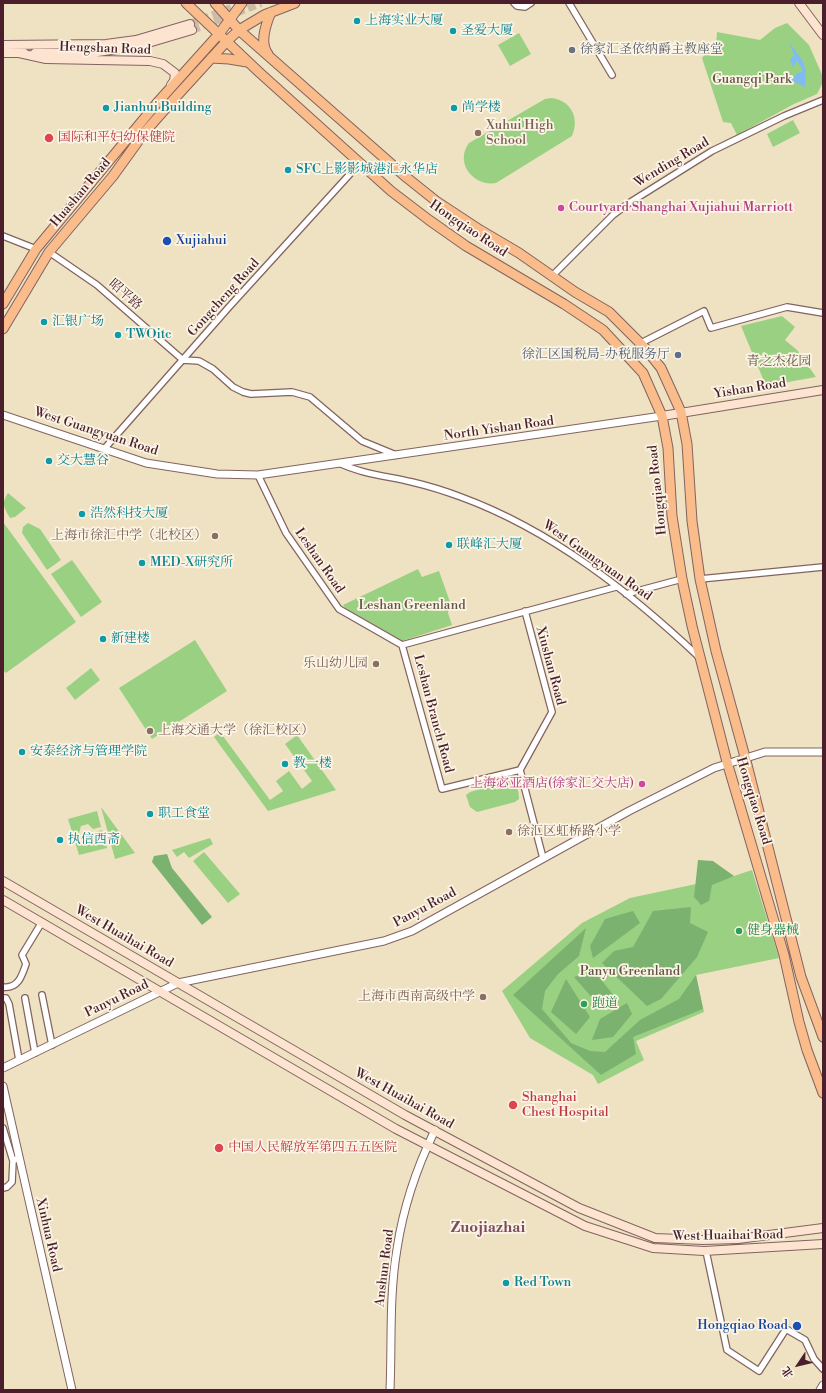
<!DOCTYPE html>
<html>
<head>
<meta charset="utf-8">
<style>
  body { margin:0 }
  #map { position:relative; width:826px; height:1393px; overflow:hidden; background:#eee2c3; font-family:"Libre Bodoni","Noto Serif SC",serif }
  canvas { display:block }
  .frame { position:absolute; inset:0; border:4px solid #4a1f2b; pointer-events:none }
  .north { position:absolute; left:778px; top:1345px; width:40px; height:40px; -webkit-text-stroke:3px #fcf5e5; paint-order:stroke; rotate:235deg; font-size:11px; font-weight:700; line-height:16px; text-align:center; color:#4a1f2b }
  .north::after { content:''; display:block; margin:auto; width:14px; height:18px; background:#4a1f2b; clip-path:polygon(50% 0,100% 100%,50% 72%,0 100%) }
</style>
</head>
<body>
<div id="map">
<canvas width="826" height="1393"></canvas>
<div class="frame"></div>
<div class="north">北</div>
</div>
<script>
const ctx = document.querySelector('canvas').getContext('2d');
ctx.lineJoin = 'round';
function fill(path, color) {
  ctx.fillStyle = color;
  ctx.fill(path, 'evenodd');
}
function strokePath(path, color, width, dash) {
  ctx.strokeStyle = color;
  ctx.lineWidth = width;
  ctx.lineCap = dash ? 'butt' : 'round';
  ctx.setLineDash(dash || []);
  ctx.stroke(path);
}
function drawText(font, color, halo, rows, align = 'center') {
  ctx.font = font + ' "Libre Bodoni","Noto Serif SC",serif';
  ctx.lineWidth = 3.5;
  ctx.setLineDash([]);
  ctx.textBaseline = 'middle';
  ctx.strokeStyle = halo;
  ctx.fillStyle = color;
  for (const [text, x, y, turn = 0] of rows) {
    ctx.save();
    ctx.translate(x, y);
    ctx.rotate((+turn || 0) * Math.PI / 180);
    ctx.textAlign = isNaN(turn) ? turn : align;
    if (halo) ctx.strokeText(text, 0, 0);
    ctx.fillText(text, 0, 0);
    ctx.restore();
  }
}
const green = new Path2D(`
  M787 23 809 45 823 77V82L817 94 794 104 737 135 731 123 723 122 702 58C713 45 716 54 717 32L760 40 775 28Z
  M519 33 531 54 510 66 498 45Z
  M551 98C571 100 580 118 572 136L496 183C474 187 454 163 469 143L545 99Z
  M793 120 800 133 773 147 767 134Z
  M782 316 795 327 785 340 797 350 816 377 766 386 741 326Z
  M8 493 26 508 15 517 10 518C4 507 1 504 8 493Z
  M3 522 76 622 6 673 3 670Z
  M28 523 40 529 61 560 47 570 22 533 23 527Z
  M72 560 102 602 81 617 51 574Z
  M418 569 422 577 439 571 450 602 448 613 452 625 402 641 345 608 343 605Z
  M195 640 227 691 152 739 119 688Z
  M91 668 100 680 75 700 66 688Z
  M220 732 270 800 283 791 276 781 289 771 302 789 312 781 285 744 297 735 336 790 268 811 214 737Z
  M511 780C517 785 519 791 519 799L515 802 477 812 470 807 466 795 470 792Z
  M101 807 135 853 115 859Z
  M97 811 101 827 93 829 88 824 81 826 79 833 73 835 68 819Z
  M102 830 107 848 79 855 74 838 80 836 86 841 93 839 95 832Z
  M210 838 213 844 189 858 184 852 177 857 172 850Z
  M204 852 240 894 228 903 193 861Z
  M752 870 779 958 696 975 704 1012 636 1041 644 1060 598 1084 593 1075 530 1038 502 991 582 923 630 898 734 876Z`);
const forest = new Path2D(`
  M167 854 172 868 212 917 202 925 152 862 154 856Z
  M698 860 713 861 734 876 712 885 709 901 701 905 694 897Z
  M691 907 690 923 708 932 697 957 661 999 647 1006 602 963 614 951 633 947 653 911Z
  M633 911 640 923 593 958 590 946 605 919Z
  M586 928 579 956 558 974 545 991 542 1009 571 1043 590 1051 605 1052 640 1020 679 999 696 975 703 1009 633 1037 636 1054 601 1075 513 995Z
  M594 971 615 997 601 1008 574 977Z
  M566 979 590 1017 576 1034 551 1012Z
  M627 1003 632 1014 613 1037 592 1040 600 1019Z`);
const water = new Path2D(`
  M789 42 802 60 806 70 805 87 791 80 796 74 803 71 797 61 793 67 790 60 794 55Z`);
const secondaryTunnel = new Path2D(`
  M190 24 244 3
  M192 30 261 3`);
const minor = new Path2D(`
  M514 3 517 6 525 7 531 3
  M569 3 612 75
  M3 236 36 249
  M49 252 97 285 183 360 199 361 213 369 233 387 243 392 251 394 292 392 310 397 362 441 396 455
  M553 275 613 215 629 203 712 151 784 116 823 100
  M641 343 704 311 711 328 787 307 823 313
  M105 448 229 307 360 163
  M339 463C362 474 387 476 412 482 429 486 445 491 461 497 551 530 630 592 699 657
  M258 475 286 533 339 609 402 645 616 587
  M700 579 823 567
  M626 594 682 579
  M525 611 552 712 520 770 543 858
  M402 645 442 789 520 770
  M3 987C18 989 22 976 26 964L22 955 42 922
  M42 995 52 1045
  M3 998H6L9 1004 19 1060
  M25 998 35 1053
  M3 1128 13 1161
  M3 1188 7 1187 12 1182 13 1161 18 1158
  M706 1251 727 1350 759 1371 786 1329 805 1340 814 1359 823 1369`);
const tertiary = new Path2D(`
  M3 415 146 463 217 474 258 475 662 416
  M3 1068 178 983 384 941 412 931 629 811 714 768 765 752H823
  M3 1086 72 1390
  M390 1390C392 1343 389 1296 397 1249 403 1209 417 1167 435 1130
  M820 1390 823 1385`);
const secondary = new Path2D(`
  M799 3 823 35
  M3 45 106 44 136 40 190 24
  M3 53H24
  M19 53 46 59 150 61 163 64 175 73 174 81 171 85
  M35 53H91L138 46 192 30
  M662 416 823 390
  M3 881 405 1115 579 1208 655 1238 703 1240 738 1239 823 1228
  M3 900 396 1129 585 1226 653 1248 704 1251 823 1244`);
const primary = new Path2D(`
  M186 3 260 73 391 191 429 220 466 246 564 304 603 330 643 373 662 416 668 448 672 516 682 579 692 626 727 762 784 955 799 1022 807 1050 823 1093
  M215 3 239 30 406 177 436 201 480 230 519 253 575 292 609 312 645 348 661 368 681 412 687 444 692 521 700 579 716 651 745 757 801 977 823 1037
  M268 54C259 43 266 24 271 12
  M211 58 229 59 247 62
  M3 304 36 249 157 103 219 34 242 3
  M3 329 49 252 113 176 144 133 174 99 226 42 239 30 264 15 295 3`);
const markers = [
  [357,21,4,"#0f9aa8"],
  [453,31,4,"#0f9aa8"],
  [572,50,4,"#6b7280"],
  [106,108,4,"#0f9aa8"],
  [454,108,4,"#0f9aa8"],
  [478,133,4,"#8d6e63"],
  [49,138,5,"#e0444e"],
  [288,170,4,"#0f9aa8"],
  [561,208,4,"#d1479c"],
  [167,241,5,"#1a4fb4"],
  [44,322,4,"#0f9aa8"],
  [118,335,4,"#0f9aa8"],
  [678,355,4,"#5c6f8a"],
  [49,461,4,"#0f9aa8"],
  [82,514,4,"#0f9aa8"],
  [215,536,4,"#8d6e63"],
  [449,545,4,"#0f9aa8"],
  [142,563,4,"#0f9aa8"],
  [103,639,4,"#0f9aa8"],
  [376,664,4,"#8d6e63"],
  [150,731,4,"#8d6e63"],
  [22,752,4,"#0f9aa8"],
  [285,764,4,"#0f9aa8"],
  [642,784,4,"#d1479c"],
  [150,814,4,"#0f9aa8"],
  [509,832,4,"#8d6e63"],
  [60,840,4,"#0f9aa8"],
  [739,931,4,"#2e9e5b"],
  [483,997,4,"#8d6e63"],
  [584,1004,4,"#2e9e5b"],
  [513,1105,5,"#e0444e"],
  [219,1148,5,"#e0444e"],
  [506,1283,4,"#0f9aa8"],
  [797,1326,5,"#1a4fb4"]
];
const cultureNames = [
  ["上海实业大厦",365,21],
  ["圣爱大厦",461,31],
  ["Jianhui Building",114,108],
  ["尚学楼",462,108],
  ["SFC上影影城港汇永华店",296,170],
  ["汇银广场",52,322],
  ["TWOitc",126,335],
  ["交大慧谷",57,461],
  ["浩然科技大厦",90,514],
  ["联峰汇大厦",457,545],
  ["MED-X研究所",150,563],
  ["新建楼",111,639],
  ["安泰经济与管理学院",30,752],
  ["教一楼",293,764],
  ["职工食堂",158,814],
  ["执信西斋",68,840],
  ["Red Town",514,1283]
];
const streetNames = [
  ["Hengshan Road",105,49,2],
  ["Wending Road",672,163,-31],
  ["Huashan Road",81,193,-50],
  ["Hongqiao Road",468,229,34],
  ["昭平路",125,295,41],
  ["Gongcheng Road",224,298,-48],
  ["Yishan Road",750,389,-9],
  ["North Yishan Road",499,429,-8],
  ["West Guangyuan Road",96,432,18],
  ["Hongqiao Road",658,490,-96],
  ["Leshan Road",319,561,55],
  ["West Guangyuan Road",597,561,35],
  ["Xiushan Road",550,666,75],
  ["Leshan Branch Road",433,714,75],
  ["Hongqiao Road",753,801,73],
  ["Panyu Road",425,908,-28],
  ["West Huaihai Road",124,937,30],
  ["Panyu Road",117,999,-26],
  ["West Huaihai Road",404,1099,29],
  ["Xinhua Road",48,1235,77],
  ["West Huaihai Road",728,1236,-1],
  ["Anshun Road",385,1268,-83]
];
const worshipNames = [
  ["徐家汇圣依纳爵主教座堂",580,50]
];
const parkNames = [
  ["Guangqi Park",752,80],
  ["青之杰花园",779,362],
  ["Leshan Greenland",412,606],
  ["Panyu Greenland",630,972]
];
const educationNames = [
  ["Xuhui High",486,126],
  ["School",486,141],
  ["上海市徐汇中学（北校区）",207,536,"right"],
  ["乐山幼儿园",368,664,"right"],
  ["上海交通大学（徐汇校区）",158,731],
  ["徐汇区虹桥路小学",517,832],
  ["上海市西南高级中学",475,997,"right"]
];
const healthNames = [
  ["国际和平妇幼保健院",58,138],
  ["Shanghai",522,1098],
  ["Chest Hospital",522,1113],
  ["中国人民解放军第四五五医院",228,1148]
];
const hotelNames = [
  ["Courtyard Shanghai Xujiahui Marriott",569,208],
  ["上海宓亚酒店(徐家汇交大店)",634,784,"right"]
];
const transitNames = [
  ["Xujiahui",176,241],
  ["Hongqiao Road",788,1326,"right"]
];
const serviceNames = [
  ["徐汇区国税局-办税服务厅",670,355]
];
const leisureNames = [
  ["健身器械",747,931],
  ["跑道",592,1004]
];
const quarterNames = [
  ["Zuojiazhai",488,1228]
];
fill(green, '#9ad082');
fill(forest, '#7bb270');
fill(water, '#80bcf2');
strokePath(secondaryTunnel, '#cdbba5', 8, [8, 4]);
strokePath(minor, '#836360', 8);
strokePath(tertiary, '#836360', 9);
strokePath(secondary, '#836360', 10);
strokePath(primary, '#836360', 11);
strokePath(minor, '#fff', 5.5);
strokePath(tertiary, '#fff', 7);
strokePath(secondary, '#fde4d1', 8);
strokePath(primary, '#fabc8b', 9);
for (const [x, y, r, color] of markers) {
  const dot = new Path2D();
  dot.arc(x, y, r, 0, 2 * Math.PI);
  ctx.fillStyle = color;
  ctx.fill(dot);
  strokePath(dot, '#fcf5e5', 1.5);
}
drawText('13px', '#0d838f', '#fcf5e5', cultureNames, 'left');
drawText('13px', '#4a1f2b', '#fcf5e5', streetNames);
drawText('13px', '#5b616d', '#fcf5e5', worshipNames, 'left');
drawText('13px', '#625445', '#fcf5e5', parkNames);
drawText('13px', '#785e54', '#fcf5e5', educationNames, 'left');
drawText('13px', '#be3a42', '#fcf5e5', healthNames, 'left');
drawText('13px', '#b23c85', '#fcf5e5', hotelNames, 'left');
drawText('13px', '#164399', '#fcf5e5', transitNames, 'left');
drawText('13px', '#4e5e75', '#fcf5e5', serviceNames, 'right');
drawText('13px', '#27864d', '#fcf5e5', leisureNames, 'left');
drawText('bold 15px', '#7c4c5f', '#fcf5e5', quarterNames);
</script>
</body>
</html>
